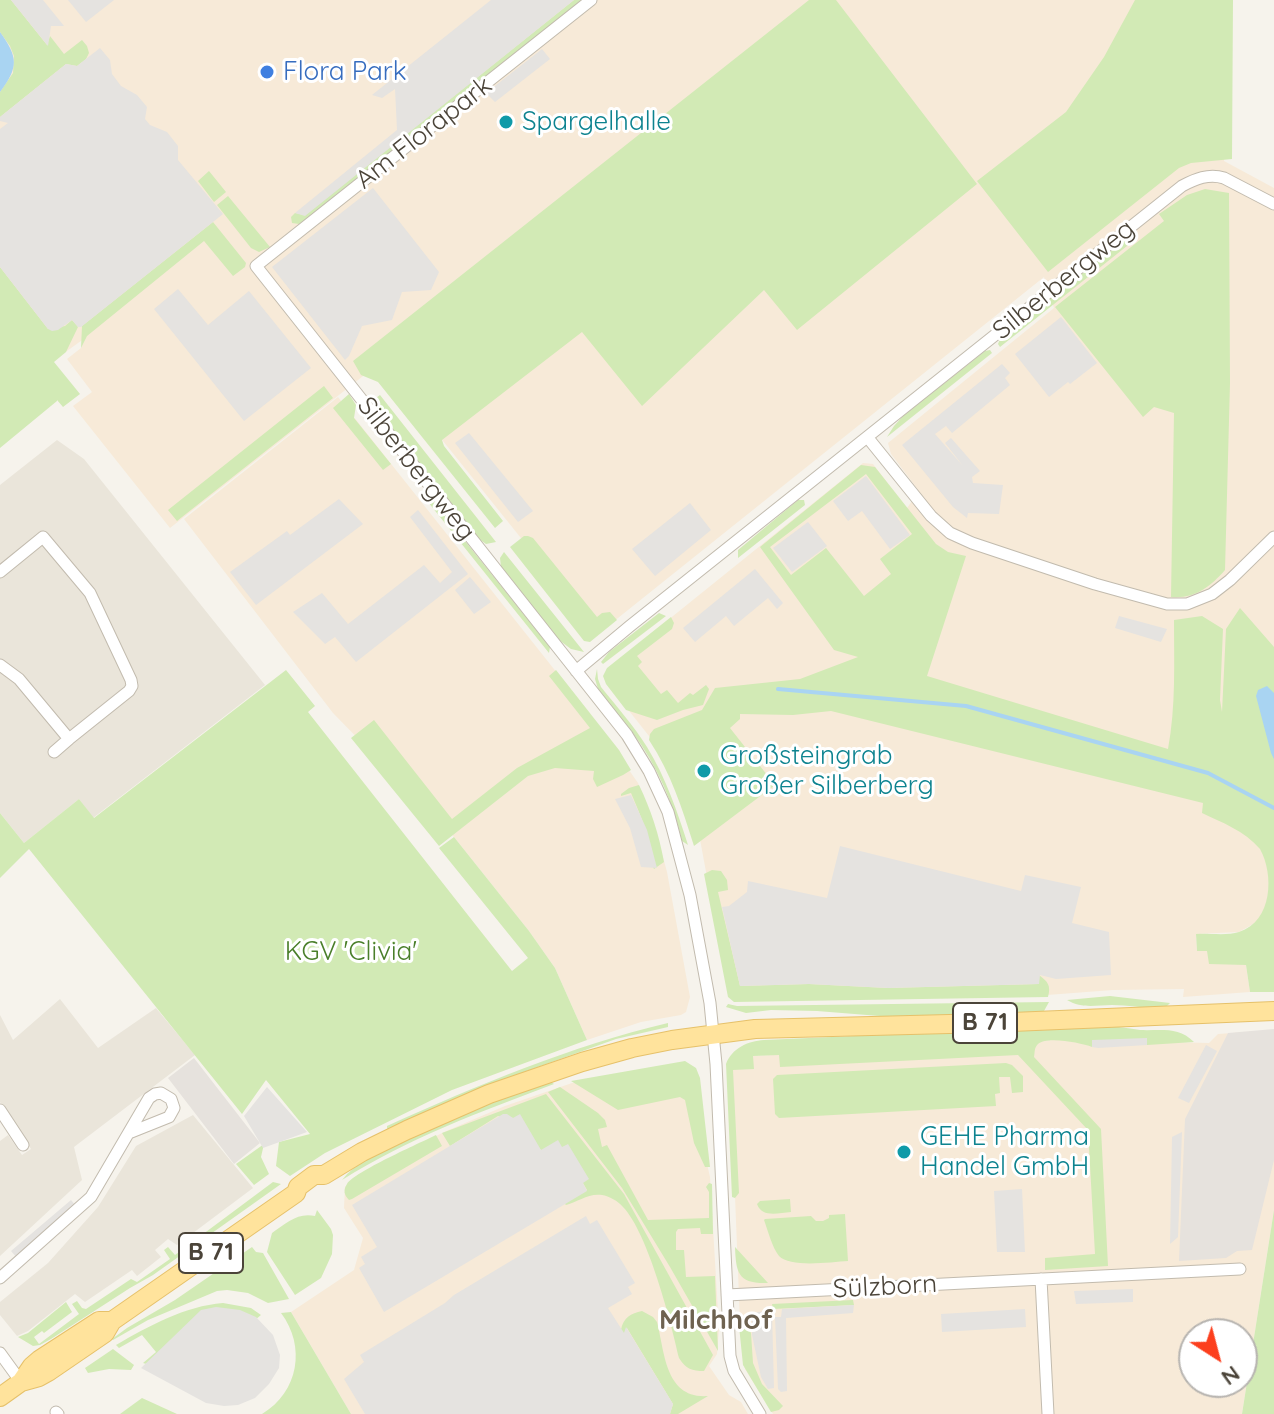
<!DOCTYPE html>
<html>
<head>
<meta charset="utf-8">
<style>
  body { margin:0 }
  #map { position:relative; width:1274px; height:1414px; overflow:hidden; background:#f6f3ec; font-family:Quicksand,sans-serif }
  canvas { display:block }
  .north { position:absolute; left:1178px; top:1318px; width:80px; height:80px; box-sizing:border-box; background:#fff; border:2px solid #b7b4b0; border-radius:50%; rotate:144deg; font-size:22px; font-weight:700; line-height:32px; text-align:center; color:#4b4439 }
  .north::after { content:''; display:block; margin:auto; width:28px; height:36px; background:#fc3f1d; clip-path:polygon(50% 0,100% 100%,50% 72%,0 100%) }
</style>
</head>
<body>
<div id="map">
<canvas width="1274" height="1414"></canvas>
<div class="north">N</div>
</div>
<script>
const ctx = document.querySelector('canvas').getContext('2d');
ctx.lineJoin = 'round';
function fill(path, color) {
  ctx.fillStyle = color;
  ctx.fill(path, 'evenodd');
}
function strokePath(path, color, width, dash) {
  ctx.strokeStyle = color;
  ctx.lineWidth = width;
  ctx.lineCap = dash ? 'butt' : 'round';
  ctx.setLineDash(dash || []);
  ctx.stroke(path);
}
function drawText(font, color, halo, rows, align = 'center') {
  ctx.font = font + ' Quicksand,sans-serif';
  ctx.lineWidth = 6;
  ctx.setLineDash([]);
  ctx.textBaseline = 'middle';
  ctx.strokeStyle = halo;
  ctx.fillStyle = color;
  for (const [text, x, y, turn = 0] of rows) {
    ctx.save();
    ctx.translate(x, y);
    ctx.rotate((+turn || 0) * Math.PI / 180);
    ctx.textAlign = isNaN(turn) ? turn : align;
    if (halo) ctx.strokeText(text, 0, 0);
    ctx.fillText(text, 0, 0);
    ctx.restore();
  }
}
const residential = new Path2D(`
  M57 440 84 459 265 685 93 818 79 799 24 843 0 813V485Z
  M60 999 98 1048 156 1008 195 1055 74 1147 82 1180 0 1256V1141L8 1135 22 1155 31 1149 0 1102V1015L13 1040Z
  M193 1115 253 1188 177 1245 168 1239 155 1250 161 1257 137 1276 132 1270 85 1302 75 1294 28 1331 17 1336 0 1315V1302L48 1263 98 1207 136 1146Z`);
const commercial = new Path2D(`
  M0 0H1225L1224 161 1274 188V833L1260 848 1269 864 1272 878 1264 914 1255 923 1239 932 1196 934 1197 951H1207L1246 965 1250 992 1183 997 1184 989 1113 990 1047 995 729 996 699 834 710 813 607 683 606 670 863 463 873 464 907 508 919 491 891 454 888 443 1054 308 1044 277 598 634 390 375 372 369 170 528 73 406 92 392 67 359 81 348 85 338 42 369 0 319Z
  M338 397 592 717 638 783 653 820 667 872 690 997 686 1012 681 1015 641 1022 587 1040 555 968 529 931 454 837 333 713 184 519Z
  M1274 1030V1210L1242 1414H773L745 1369 740 1323 730 1069 734 1057 1147 1035 1171 1042 1209 1043 1218 1034ZM1194 1334H1242V1382H1194Z
  M684 1062 710 1177 719 1329 717 1354 709 1366 729 1395 741 1402 748 1414H351L291 1312 354 1270 363 1238 344 1208 345 1187 365 1172 444 1132 505 1106 575 1082Z`);
const industrial = new Path2D(`
  M1274 1029V1160L1252 1250 1237 1251 1226 1258 1179 1261 1185 1119 1228 1033Z
  M194 1058 260 1143 234 1164 168 1078Z`);
const green = new Path2D(`
  M0 0H11L47 45 50 36 64 54 82 40 87 46 89 53 86 59 77 66 66 64 0 117V92L13 73 14 56 10 46 0 32Z
  M574 0H582L304 221 299 224 292 223 291 217 295 213 305 215Z
  M809 0H836L977 184 797 330 764 290 642 406 582 332 442 440 444 446 503 521 495 528 378 382 361 375 353 361Z
  M1135 0H1233L1232 159 1191 163 1179 168 1048 272 977 181 1066 112 1104 57Z
  M209 171 226 192 214 202 198 181Z
  M1205 189 1229 193 1230 383 1225 570C1210 587 1195 599 1171 597L1174 413 1154 407 1143 417 1055 307 1164 221 1159 214 1187 195Z
  M228 196 270 247 259 252 251 248 217 205Z
  M213 222 246 263 245 267 233 276 204 241 87 336 81 348 82 326Z
  M1124 239H1129L1132 242 1000 347 998 344 1000 339Z
  M0 267 48 329 65 326 72 320 78 327 66 352 54 362 80 394 63 407 57 400V401L0 448Z
  M990 350 992 353 887 437 894 426 903 416 985 351Z
  M324 386 333 398 177 521 168 510Z
  M349 394 356 405 354 418 391 464 383 470 333 408Z
  M380 395 496 542 486 544 479 539 373 405V400Z
  M861 465 875 467 936 544 948 552 966 556 927 676 1168 749C1176 706 1174 663 1174 620L1202 616 1223 629 1220 700 1222 712 1226 629 1240 608 1274 647V992H1250L1246 965 1209 964 1207 951H1197L1196 934C1209 933 1227 936 1239 932 1273 921 1274 874 1260 849 1245 831 1221 822 1202 813L1203 803 831 711 793 715 740 714V719L730 728 775 785 694 846C682 808 671 773 649 740L650 734 654 729 702 710 715 688 800 679 858 657 834 650 760 547ZM866 474 912 534 880 559 891 574 864 596 826 548 791 575 770 547Z
  M798 500H804L805 505 738 558V550Z
  M433 501 550 647 549 653 428 502Z
  M524 536H528L533 538 597 617 602 613 610 612 617 620 590 642 584 641 510 547Z
  M504 552 584 652 571 649 559 640 501 567 500 558Z
  M659 613 666 616 603 664 601 662 609 652Z
  M671 617 674 623 672 629 637 656 642 662 638 666 661 694 667 690 678 703 690 693 693 695 706 685 709 689 703 705 683 710 657 720 626 710 606 684 603 676 607 668Z
  M597 669 598 679 601 687C617 707 634 726 647 747 666 778 677 811 688 845L682 841C673 802 657 766 633 733 622 718 608 704 598 689L595 679Z
  M286 670 315 706 308 712 512 971 528 958 439 848 454 837 529 931 555 968 587 1040 452 1090 325 1153 290 1176 276 1166 279 1142 310 1134 266 1080 242 1114 29 849 0 878V813L24 843 79 799 94 818Z
  M556 670 619 750 631 770 623 775 597 787 593 779 594 771 555 768 528 776 439 846 351 738 374 720 452 819 517 768 590 728 549 676Z
  M639 785C651 810 659 834 664 862L654 869 652 865 655 864C650 839 641 816 631 793L621 796V794L629 788Z
  M712 870 721 871 727 880 728 890 718 892 740 986 809 984 888 988 1039 984V975C1048 982 1051 985 1048 997L734 1002 728 997 704 874Z
  M1110 996 1170 1003 1165 1008C1146 1009 1130 1005 1112 1005 1096 1005 1082 1009 1067 1000Z
  M1049 1002 1044 1011 1030 1015 917 1019 817 1011 771 1010 746 1013 726 1007 728 1004 737 1006Z
  M668 1023V1027L616 1039 524 1072 463 1096 387 1129V1126C478 1085 571 1046 668 1023Z
  M1102 1025C1114 1026 1127 1028 1140 1030 1161 1031 1178 1026 1194 1042L1147 1045V1039L1092 1041V1047C1081 1043 1048 1036 1038 1044 1034 1048 1035 1052 1034 1057L1101 1129 1108 1266 1045 1270V1258L1095 1254 1088 1130 1018 1055 780 1067 779 1055 753 1056 754 1069 733 1070 739 1193 735 1198 732 1197 726 1064C732 1048 748 1041 764 1040Z
  M685 1061 696 1068 700 1078 710 1167H705L694 1143 685 1100 680 1097 618 1110 571 1081Z
  M1006 1063 1012 1065 1023 1076V1092L1012 1093 1010 1077H999L1000 1093 995 1094 996 1106 779 1118 775 1114 773 1079 777 1075Z
  M551 1082 554 1084C480 1112 409 1138 342 1180 355 1163 376 1155 394 1146 445 1121 498 1099 551 1082Z
  M560 1087 598 1113 605 1120 607 1127 598 1129 602 1147 607 1145 648 1220 709 1218V1192L706 1187 709 1183 712 1184 713 1234H701L700 1228 678 1229 676 1232V1250H684L686 1277 715 1276 718 1351 670 1267 622 1188 548 1092Z
  M546 1094 624 1194 713 1355 704 1371C692 1371 686 1369 679 1358 671 1322 648 1233 623 1207 618 1201 609 1196 602 1195 588 1193 578 1202 566 1205L562 1201 587 1190 562 1147 541 1150 513 1118 498 1116 450 1146 442 1133Z
  M436 1135 442 1146 352 1199 349 1200C344 1195 343 1190 347 1184 354 1172 420 1143 436 1135Z
  M264 1144 261 1157 269 1174 254 1185 236 1164Z
  M273 1182 281 1184 153 1275 130 1288 51 1339 40 1345 33 1346 18 1337 28 1333 66 1302 72 1312 44 1333 42 1331 34 1337 39 1344 79 1314 72 1304 77 1301 82 1308 86 1309 131 1279 137 1282 170 1259 164 1250 168 1247 175 1255Z
  M790 1199 791 1212C778 1213 762 1218 757 1204L760 1201Z
  M317 1210 331 1229 333 1235 332 1254 321 1278 295 1295 267 1252 272 1233C286 1223 298 1212 315 1216Z
  M1274 1210V1414H1242Z
  M845 1214 848 1261C831 1262 790 1268 779 1256 772 1247 768 1231 764 1220L765 1219 811 1216 816 1221H823L829 1218V1215Z
  M252 1247 256 1252 263 1253 289 1299 268 1303 248 1293 227 1290 217 1291 148 1320 113 1340 112 1339 127 1328 175 1300Z
  M735 1247 768 1283C738 1284 736 1273 735 1247Z
  M853 1300 854 1305 773 1309 772 1304Z
  M223 1303 251 1308 261 1315 255 1320 156 1367 143 1363 156 1352 142 1335 119 1348 116 1345C149 1326 185 1306 223 1303Z
  M642 1311 653 1317 657 1322C665 1353 665 1399 708 1396L678 1414H670L673 1404 627 1328 624 1334 621 1330C623 1318 631 1313 642 1311Z
  M291 1312 351 1414H262C299 1392 306 1346 281 1313Z
  M745 1323 751 1333 753 1363 762 1384 783 1406 779 1410 771 1412 743 1365 739 1326Z
  M113 1349 134 1365 131 1370 109 1369 88 1373 85 1368Z
  M142 1398 177 1414H120Z`);
const parking = new Path2D(`
  M11 0H43L64 26H51L48 46Z
  M68 0H114L86 22Z
  M491 0H574L305 216 295 213 397 130 395 89 382 98 372 95Z
  M100 48 110 60 112 74 121 86 137 95 147 107 145 119 150 125 167 132 178 146V160L223 214 81 327H78L72 320 58 330 52 331 48 329 0 267V129L8 123 0 121V117L66 64 77 66Z
  M542 49 550 59 495 102 486 93Z
  M373 188 439 272 431 290 402 292 392 320 362 326 349 356 345 360 272 267Z
  M178 289 208 325 249 291 311 368 244 421 154 309Z
  M1061 317 1097 363 1070 384 1068 382 1049 397 1015 354Z
  M1002 364 1010 373 1005 378 1010 385 952 433 946 426 935 434 963 466 945 443 951 438 980 471 972 477 973 483 1003 485 999 514 968 513 967 518 953 507 902 445Z
  M469 433 533 511 518 522 455 443Z
  M866 476 910 535 890 549 862 511 848 521 833 501Z
  M339 499 363 524 256 605 230 572 287 531 290 535Z
  M690 503 711 530 655 576 632 549Z
  M418 510 468 574 356 662 335 637 325 644 293 612 322 593 348 624 424 565 440 583 452 572 410 517Z
  M808 522 827 546 792 572 773 548Z
  M755 569 783 603 777 609 768 598 734 626 726 616 695 642 683 628Z
  M470 577 491 602 474 614 455 590Z
  M1119 616 1167 629 1161 642 1115 628Z
  M631 795 647 830 657 868 641 867 630 828 615 799Z
  M840 846 1021 891 1025 875 1081 887 1072 923 1109 932 1111 975 1056 979 1040 975 1039 984 888 988 809 984 740 986 722 907 729 906 747 892 748 881 827 898Z
  M1147 1038V1045L1098 1048 1092 1047V1040Z
  M1206 1045 1217 1051 1189 1103 1178 1098Z
  M267 1087 307 1132 263 1148 244 1116Z
  M503 1114H507L513 1118 520 1114 541 1150 558 1140 562 1147 568 1144 589 1179 583 1183 587 1191 384 1312 359 1268 365 1264 361 1257 377 1247 352 1205Z
  M1182 1132 1178 1237 1170 1244 1172 1137Z
  M1022 1189 1025 1252H997L994 1191Z
  M71 1200 77 1207 17 1258 11 1251Z
  M586 1216 590 1224 597 1220 635 1283 628 1287 632 1294 608 1308 624 1333 626 1327 673 1404 670 1414H365L344 1379 364 1362 360 1355 445 1303 454 1295Z
  M1133 1289V1302L1076 1304 1074 1291Z
  M854 1305 853 1313 786 1318 787 1391 781 1392 778 1389 775 1317H781L782 1309Z
  M216 1307 240 1310 256 1317 273 1335 280 1355 279 1368 269 1384 255 1398 238 1405 224 1406 206 1403 141 1368 201 1310Z
  M1025 1309 1026 1327 942 1332 941 1314Z
  M772 1311 774 1388 768 1389 761 1377 752 1335V1317L758 1312Z`);
const water = new Path2D(`
  M0 32C18 57 19 67 0 92Z
  M1267 686 1274 693V759L1271 753 1256 696 1258 690Z`);
const stream = new Path2D(`
  M778 689 966 706 1208 773 1274 808`);
const minor = new Path2D(`
  M591 0 256 266 627 735 649 771 668 812 690 895 710 1003 716 1064 730 1356 734 1371 760 1414
  M868 438 931 516 950 533 972 543 1095 584 1167 604H1187L1212 594 1230 580 1274 537
  M0 572 43 537 90 593 131 680 132 686 129 691 69 739 19 679 0 665
  M576 671 630 626 1182 186C1195 179 1209 173 1224 178L1274 204
  M54 752 69 739
  M0 1110 23 1145
  M0 1278 91 1197 149 1098 155 1094 161 1093 171 1099 174 1108 169 1117 129 1133
  M1041 1279 1048 1414
  M727 1295 1240 1269
  M0 1353 21 1382
  M56 1412 58 1414`);
const primary = new Path2D(`
  M21 1382 32 1366 39 1360 99 1321H112
  M0 1397 21 1382 39 1377 48 1372 105 1333 112 1321 296 1193 298 1187 314 1175H324L362 1152 407 1130 489 1094 582 1062 632 1048 672 1040 755 1029 988 1023 1274 1011`);
const markers = [
  [267,72,8,"#3f7fe0"],
  [506,122,8,"#0f9aa8"],
  [704,771,8,"#0f9aa8"],
  [904,1152,8,"#0f9aa8"]
];
const shields = [
  [985,1023,64],
  [211,1253,64]
];
const shieldNames = [
  ["B 71",985,1023],
  ["B 71",211,1253]
];
const shopNames = [
  ["Flora Park",283,72]
];
const cultureNames = [
  ["Spargelhalle",522,122],
  ["Großsteingrab",720,756],
  ["Großer Silberberg",720,786],
  ["GEHE Pharma",920,1137],
  ["Handel GmbH",920,1167]
];
const streetNames = [
  ["Am Florapark",424,133,-38],
  ["Silberbergweg",1064,280,-39],
  ["Silberbergweg",416,469,52],
  ["Sülzborn",885,1287,-3]
];
const parkNames = [
  ["KGV 'Clivia'",351,952]
];
const neighbourhoodNames = [
  ["Milchhof",716,1321]
];
fill(residential, '#eae5da');
fill(commercial, '#f7ead8');
fill(industrial, '#e6e2dd');
fill(green, '#d2eab5');
fill(parking, '#e5e3e0');
fill(water, '#a9d4f2');
strokePath(stream, '#a9d4f2', 4);
strokePath(minor, '#c2bbae', 13);
strokePath(primary, '#e6c16a', 20);
strokePath(minor, '#fff', 11);
strokePath(primary, '#ffe39c', 18);
for (const [x, y, r, color] of markers) {
  const dot = new Path2D();
  dot.arc(x, y, r, 0, 2 * Math.PI);
  ctx.fillStyle = color;
  ctx.fill(dot);
  strokePath(dot, '#fff', 3);
}
for (const [x, y, w] of shields) {
  const box = new Path2D();
  box.roundRect(x - w / 2, y - 20, w, 40, 6);
  ctx.fillStyle = '#fff';
  ctx.fill(box);
  strokePath(box, '#4b4439', 2);
}
drawText('bold 24px', '#4b4439', null, shieldNames);
drawText('26px', '#366cbe', '#fff', shopNames, 'left');
drawText('26px', '#0d838f', '#fff', cultureNames, 'left');
drawText('26px', '#4b4439', '#fff', streetNames);
drawText('26px', '#4a7f2a', '#fff', parkNames);
drawText('bold 28px', '#6e6250', '#fff', neighbourhoodNames);
</script>
</body>
</html>
